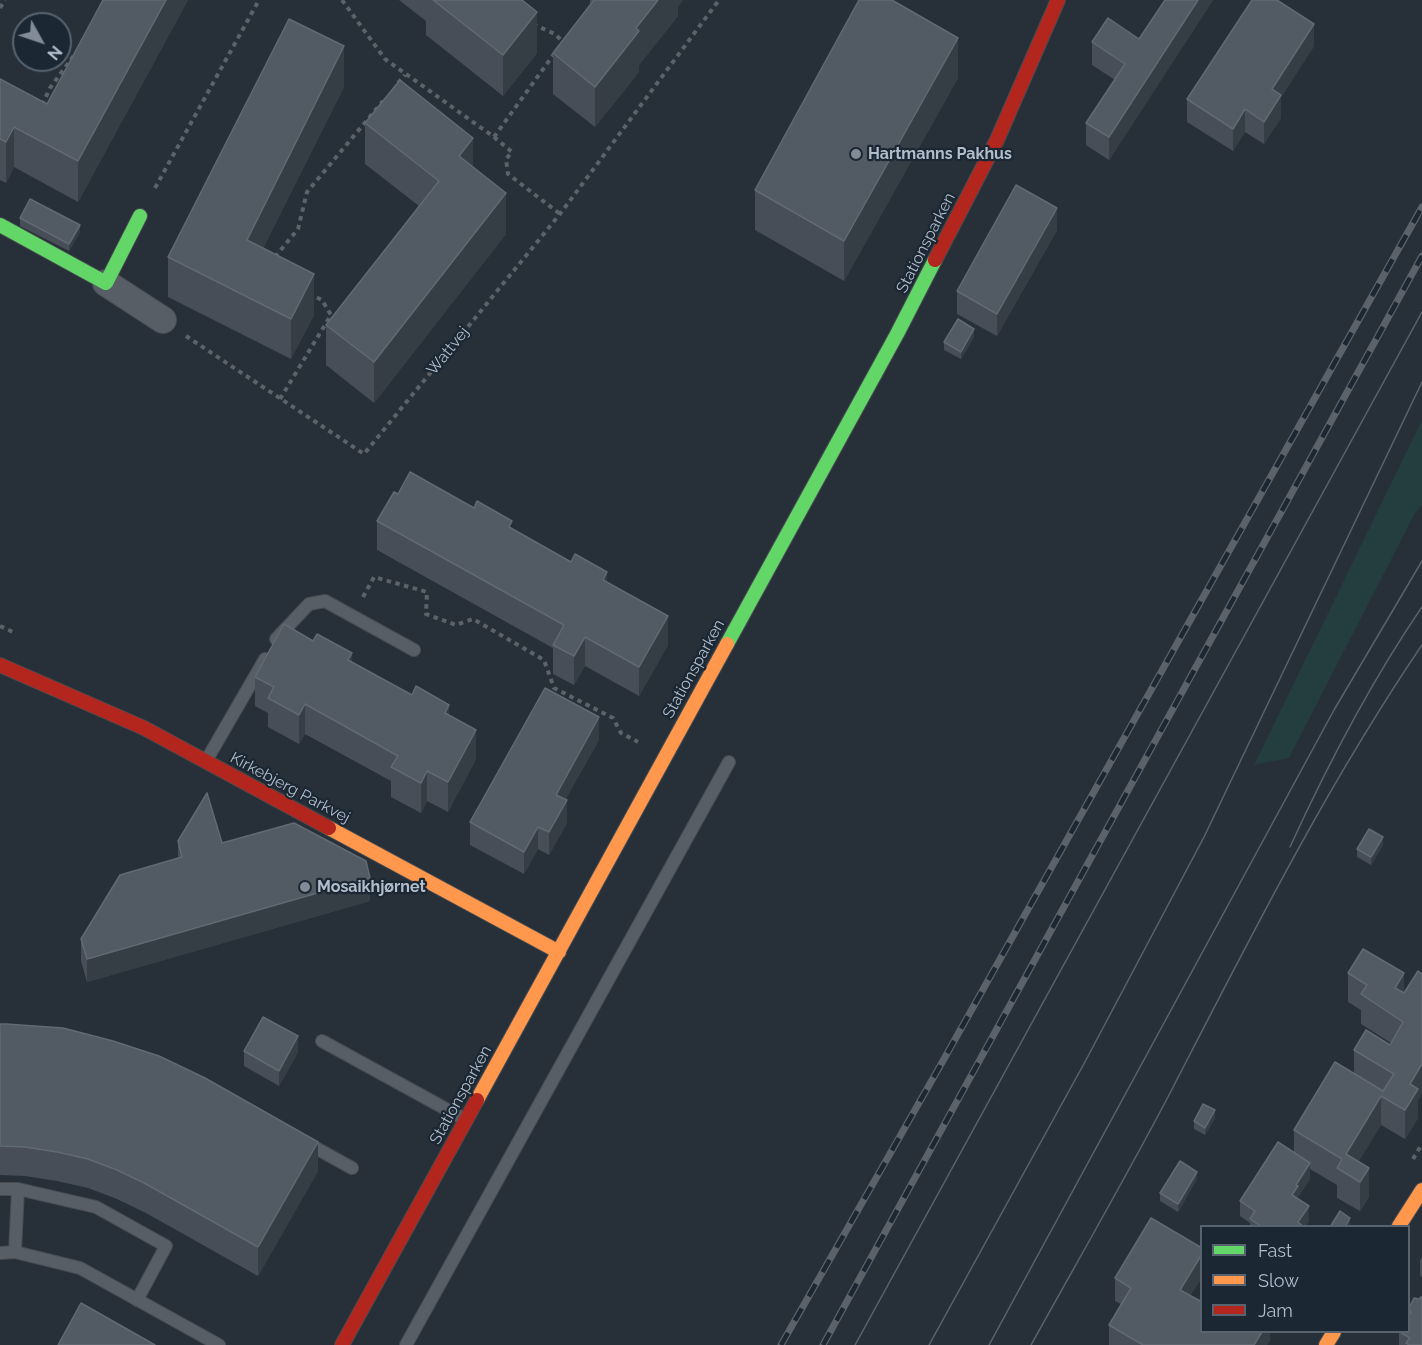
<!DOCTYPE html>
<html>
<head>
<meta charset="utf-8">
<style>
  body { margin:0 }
  #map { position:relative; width:1422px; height:1345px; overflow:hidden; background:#273038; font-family:Raleway,sans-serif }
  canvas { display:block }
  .legend { position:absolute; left:1200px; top:1225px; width:210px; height:108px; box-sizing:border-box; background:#1b2733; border:2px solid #57636f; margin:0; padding:8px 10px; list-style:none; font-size:18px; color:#b1bdca }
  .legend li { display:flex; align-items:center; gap:12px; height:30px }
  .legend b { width:30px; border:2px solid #57636f }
  .north { position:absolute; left:12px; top:12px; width:60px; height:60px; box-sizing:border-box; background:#1b2733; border:2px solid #57636f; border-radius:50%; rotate:130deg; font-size:16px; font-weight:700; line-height:24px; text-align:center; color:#b1bdca }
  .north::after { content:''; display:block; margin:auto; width:21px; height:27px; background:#818c97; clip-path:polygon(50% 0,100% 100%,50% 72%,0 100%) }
</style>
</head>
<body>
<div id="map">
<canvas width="1422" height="1345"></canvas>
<ul class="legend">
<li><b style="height:8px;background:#63d668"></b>Fast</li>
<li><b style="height:8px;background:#ff974d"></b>Slow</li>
<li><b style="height:8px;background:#b3261e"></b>Jam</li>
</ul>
<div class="north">N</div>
</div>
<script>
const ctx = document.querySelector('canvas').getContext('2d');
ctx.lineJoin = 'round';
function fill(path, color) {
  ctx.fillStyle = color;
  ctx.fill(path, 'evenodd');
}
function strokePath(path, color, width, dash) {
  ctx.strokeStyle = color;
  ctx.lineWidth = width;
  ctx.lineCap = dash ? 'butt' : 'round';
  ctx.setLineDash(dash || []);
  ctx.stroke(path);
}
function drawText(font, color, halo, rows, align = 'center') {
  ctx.font = font + ' Raleway,sans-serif';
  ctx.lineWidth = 4.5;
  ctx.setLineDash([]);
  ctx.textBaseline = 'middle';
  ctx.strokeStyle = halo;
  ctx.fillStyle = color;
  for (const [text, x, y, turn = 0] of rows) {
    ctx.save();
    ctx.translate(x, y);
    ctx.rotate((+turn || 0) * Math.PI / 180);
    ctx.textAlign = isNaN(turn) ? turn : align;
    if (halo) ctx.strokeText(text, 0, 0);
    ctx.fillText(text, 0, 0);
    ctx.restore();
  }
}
const green = new Path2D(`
  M1422 420V505L1415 513 1289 758 1254 765Z`);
const path = new Path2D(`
  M342 0 385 59 494 137 512 152 506 159 508 174 560 214
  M0 8 5 0
  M533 24 555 34 563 42 562 43
  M398 83 405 75
  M42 105 50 88 75 54
  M494 137 554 54
  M155 188 259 0
  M275 257 298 229 307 192 383 101
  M186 336 364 454 560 214 719 0
  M280 399 331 315 322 300 312 295
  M363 597 374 577 427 592 426 614 456 625 473 619 544 660 554 688 613 718 621 733 638 742
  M0 626 15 633
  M1413 1159 1422 1144`);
const lane = new Path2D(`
  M276 639 309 604 325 601 414 650
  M206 761 265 659
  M322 1041 466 1120
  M305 1142 352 1168
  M0 1189H18L96 1207 166 1246 137 1300
  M15 1252 18 1189
  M0 1253 15 1252 80 1268 219 1345
  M406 1345 729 762`);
const street = new Path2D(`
  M106 283 163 320`);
const fast = new Path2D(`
  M0 225 106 283 140 216
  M727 644 897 334 935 260`);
const slow = new Path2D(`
  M329 828 559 952
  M477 1100 727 644
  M1399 1226 1422 1190
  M1326 1345 1334 1332`);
const jam = new Path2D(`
  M935 260 997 140 1058 0
  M0 665 144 728 329 828
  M342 1345 477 1100`);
const tram = new Path2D(`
  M1290 847C1328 764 1370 683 1422 607
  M855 1345 1422 312
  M929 1345 1086 1060 1204 837 1422 382
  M989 1345 1334 710 1422 561
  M1031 1345C1077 1262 1125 1179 1169 1095 1248 942 1325 788 1422 645`);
const rail = new Path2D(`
  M781 1345 944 1059 1422 207
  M823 1345 1422 256`);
const wall = new Path2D(`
  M103 0H188L78 202 14 167 6 183 0 180V79L47 104Z
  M399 0H522L537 53 503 96 426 35V21Z
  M590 0H683L678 7V16L639 65V72L595 127 553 94V53L590 5Z
  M1165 0H1213L1109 160 1086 145V123L1115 80 1092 65V42L1139 39Z
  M1314 46 1281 97V118L1264 144 1245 132 1233 151 1187 122V99Z
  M958 78 844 281 755 230V190Z
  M344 87 263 248 314 315 291 359 168 297V257Z
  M365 123 473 167 506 234 374 403 326 365V325L419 206 365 164Z
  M20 218 80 232 69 251 20 226Z
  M1057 230 997 336 957 314V291Z
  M974 337 961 359 944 350V342Z
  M398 494 512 529 607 582 668 645 639 696 585 666 574 685 553 674V648L377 550V521Z
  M313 641 449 715 476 759 448 812 427 801 421 813 391 797V781L305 734 299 744 268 727V713L255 706V677Z
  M599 740 565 800 567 823 549 855 538 849 524 874 470 845V822Z
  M178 841 222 843 370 901 87 982 81 961V939L178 858Z
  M1383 845 1371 865 1357 857V849Z
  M1348 973H1404V993L1422 974V1093L1418 1100V1118L1405 1139 1381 1125 1358 1162 1369 1197 1360 1211 1337 1198V1185L1310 1169V1179L1298 1197V1199L1309 1221 1305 1227H1250V1223L1240 1216V1201L1294 1153V1130L1354 1074V1050L1390 1045 1391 1043 1361 1024V1010L1348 1002Z
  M0 1024 318 1171 258 1276 146 1213 117 1199 88 1188 57 1181 25 1176 0 1175Z
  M244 1051 298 1052 279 1086 244 1066Z
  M1215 1118 1205 1135 1194 1129V1121Z
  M1197 1179 1178 1212 1160 1201V1193Z
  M1202 1248V1277L1190 1296 1202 1332H1270V1340L1267 1345H1109V1325L1121 1304 1115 1301V1278Z
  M1422 1257V1277L1420 1275V1260Z
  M1419 1299 1422 1345H1399V1332H1408L1409 1308Z`);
const shadedWall = new Path2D(`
  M166 0H188L78 202V161Z
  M658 0H683L678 7V16L639 65V72L595 127V87L636 28Z
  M1198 0H1213L1109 160V137Z
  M537 12V53L503 96V55Z
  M1314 24V46L1281 97V118L1264 144V122L1272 89Z
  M958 38V78L844 281V241Z
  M344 46V87L247 281V240Z
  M1245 109V132L1233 151V129Z
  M14 127V167L6 183V142Z
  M473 138V178L459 156Z
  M506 193V234L374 403V362Z
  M1057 208V230L997 336V314Z
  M80 225V232L69 251V244Z
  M314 274V315L291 359V319Z
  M974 329V337L961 359V352Z
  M607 572V601L603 580Z
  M668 616V645L639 696V667Z
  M585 637V666L574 685V656Z
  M352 653V682L348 660Z
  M305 704V734L299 744V715Z
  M449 705V734L445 713Z
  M599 717V740L556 817V795Z
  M476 730V759L448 812V782Z
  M427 771V801L421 813V783Z
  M567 800V823L549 855V832Z
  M538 827V849L524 874V852Z
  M1383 837V845L1371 865V857Z
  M370 878V901L87 982V959Z
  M1404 973V1002L1395 1017V988Z
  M298 1036V1052L279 1086V1071Z
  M1422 1064V1093L1418 1100V1118L1405 1139V1110L1410 1084Z
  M1381 1096V1125L1350 1176 1346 1154Z
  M1215 1110V1118L1205 1135V1128Z
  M318 1142V1171L258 1276V1247Z
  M1310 1163V1179L1298 1197V1201L1292 1195 1296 1185Z
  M1369 1168V1197L1360 1211V1182Z
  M1197 1172V1179L1178 1212V1204Z
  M1309 1206V1221L1305 1227H1298V1222Z
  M1350 1218V1227H1345Z
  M1202 1254V1277L1180 1312V1290Z
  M1262 1332H1270V1340L1267 1345H1254Z`);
const building = new Path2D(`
  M103 0H166L78 161 14 127 6 142 0 139V79L47 104Z
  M433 0H522L537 12 503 55Z
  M594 0H658L636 28 639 31 595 87 553 53Z
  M859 0H892L958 38 844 241 755 190Z
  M1165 0H1198L1109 137 1086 123 1125 64 1092 42 1108 18 1139 39Z
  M1252 0H1277L1314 24 1272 89 1281 95 1264 122 1245 109 1233 129 1187 99Z
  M289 19 344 46 247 240 314 274 291 319 168 257Z
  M400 80 473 138 459 156 506 193 374 362 326 325 439 181 365 123Z
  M1016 185 1057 208 997 314 957 291Z
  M30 199 80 225 69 244 20 218Z
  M958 319 974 329 961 352 944 342Z
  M410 472 474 508 477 501 512 521 509 527 571 562 575 554 607 572 603 580 668 616 639 667 585 637 574 656 553 645 564 625 377 521 394 492 398 494Z
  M284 624 313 641 317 634 352 653 348 660 412 695 416 686 449 705 445 713 476 730 448 782 427 771 421 783 391 767 398 756 305 704 299 715 268 698 274 687 255 677Z
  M545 688 599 717 556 795 567 800 549 832 538 827 524 852 470 822Z
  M207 793 222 843 294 823 366 861 370 878 87 959 81 939 120 875 182 857 178 841Z
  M1369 829 1383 837 1371 857 1357 849Z
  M1363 949 1404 973 1395 988 1404 993 1418 971 1422 974V1064L1410 1084 1418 1089 1405 1110 1381 1096 1346 1154 1369 1168 1360 1182 1337 1168 1342 1159 1294 1130 1335 1062 1383 1091 1394 1074 1354 1050 1366 1030 1390 1045 1403 1022 1361 994 1367 985 1348 973Z
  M263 1017 298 1036 279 1071 244 1051Z
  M0 1024H6L63 1028 113 1041 159 1056 205 1078 318 1142 258 1247 146 1184 117 1170 88 1159 57 1152 25 1147 0 1146Z
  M1203 1104 1215 1110 1205 1128 1194 1121Z
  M1278 1142 1310 1163 1296 1185 1298 1186 1292 1195 1309 1206 1298 1222 1304 1227H1262L1250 1219 1255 1211 1240 1201Z
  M1180 1161 1197 1172 1178 1204 1160 1193Z
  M1340 1211 1350 1218 1345 1227H1330Z
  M1151 1218 1202 1248V1254L1180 1290 1202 1302V1332H1262L1254 1345H1143L1109 1325 1131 1288 1115 1278Z
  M1421 1297H1422V1345H1409L1406 1343 1410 1338 1400 1332H1408V1317L1411 1312 1409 1308 1414 1298 1419 1299Z
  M81 1303 155 1345H58Z`);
const markers = [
  [856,154,6,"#818c97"],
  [305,887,6,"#818c97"]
];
const poiNames = [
  ["Hartmanns Pakhus",868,154],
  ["Mosaikhjørnet",317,887]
];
const streetNames = [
  ["Stationsparken",926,243,-63],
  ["Wattvej",448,351,-51],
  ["Stationsparken",694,669,-61],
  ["Kirkebjerg Parkvej",290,788,28],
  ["Stationsparken",461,1095,-61]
];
fill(green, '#243d3e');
strokePath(lane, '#464c52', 14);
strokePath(street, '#464c52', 28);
strokePath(fast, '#464c52', 16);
strokePath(slow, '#464c52', 16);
strokePath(jam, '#464c52', 16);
strokePath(path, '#5b6369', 4, [4.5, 4.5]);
strokePath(lane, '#585e66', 12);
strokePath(street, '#585e66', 26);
strokePath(fast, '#63d668', 14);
strokePath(slow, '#ff974d', 14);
strokePath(jam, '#b3261e', 14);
strokePath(tram, '#5b6269', 1.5);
strokePath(rail, '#5b6269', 7);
strokePath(rail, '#1b2733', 4.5, [14]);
fill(wall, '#474e57');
fill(shadedWall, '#353d45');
fill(building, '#525a63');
strokePath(building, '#616a73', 1.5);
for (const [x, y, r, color] of markers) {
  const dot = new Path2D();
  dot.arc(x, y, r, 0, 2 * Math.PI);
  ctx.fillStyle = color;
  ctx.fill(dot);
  strokePath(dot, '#1b2733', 2);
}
drawText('bold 16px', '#b1bdca', '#1b2733', poiNames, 'left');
drawText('16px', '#b1bdca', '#1b2733', streetNames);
</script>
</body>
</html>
